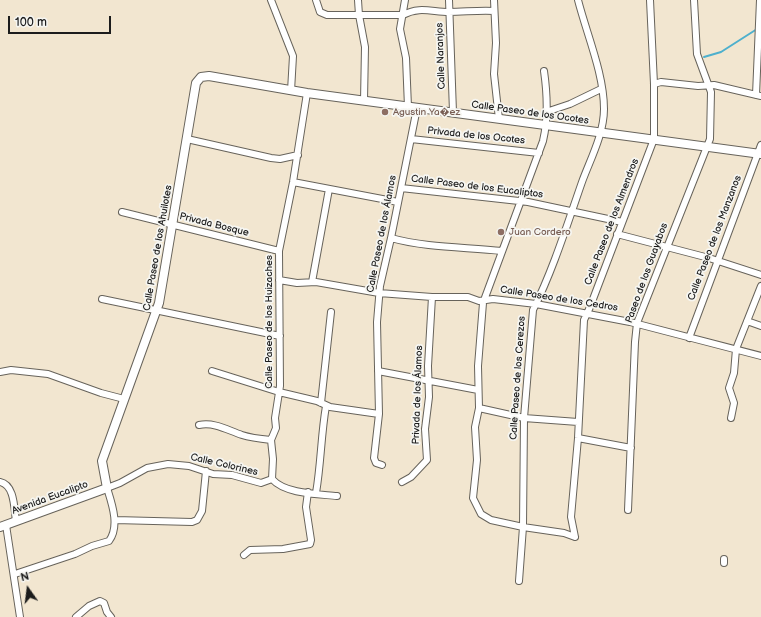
<!DOCTYPE html>
<html>
<head>
<meta charset="utf-8">
<style>
  body { margin:0 }
  #map { position:relative; width:761px; height:617px; overflow:hidden; background:#f2e6d0; font-family:"Balsamiq Sans",sans-serif }
  canvas { display:block }
  .north { position:absolute; left:8px; top:569px; width:40px; height:40px; -webkit-text-stroke:3px #f6f6f2; paint-order:stroke; rotate:346deg; font-size:11px; font-weight:700; line-height:16px; text-align:center; color:#1c1c1c }
  .north::after { content:''; display:block; margin:auto; width:14px; height:18px; background:#1c1c1c; clip-path:polygon(50% 0,100% 100%,50% 72%,0 100%) }
  .scale { position:absolute; left:8px; top:16px; width:103px; height:18px; box-sizing:border-box; border:2px solid #1c1c1c; border-top:0; padding-left:5px; font-size:12px; line-height:14px; white-space:nowrap; color:#1c1c1c; -webkit-text-stroke:3px #f6f6f2; paint-order:stroke }
</style>
</head>
<body>
<div id="map">
<canvas width="761" height="617"></canvas>
<div class="north">N</div>
<div class="scale">100 m</div>
</div>
<script>
const ctx = document.querySelector('canvas').getContext('2d');
ctx.lineJoin = 'round';
function strokePath(path, color, width, dash) {
  ctx.strokeStyle = color;
  ctx.lineWidth = width;
  ctx.lineCap = dash ? 'butt' : 'round';
  ctx.setLineDash(dash || []);
  ctx.stroke(path);
}
function drawText(font, color, halo, rows, align = 'center') {
  ctx.font = font + ' "Balsamiq Sans",sans-serif';
  ctx.lineWidth = 3.5;
  ctx.setLineDash([]);
  ctx.textBaseline = 'middle';
  ctx.strokeStyle = halo;
  ctx.fillStyle = color;
  for (const [text, x, y, turn = 0] of rows) {
    ctx.save();
    ctx.translate(x, y);
    ctx.rotate((+turn || 0) * Math.PI / 180);
    ctx.textAlign = isNaN(turn) ? turn : align;
    if (halo) ctx.strokeText(text, 0, 0);
    ctx.fillText(text, 0, 0);
    ctx.restore();
  }
}
const stream = new Path2D(`
  M704 57 721 52 757 29`);
const street = new Path2D(`
  M271 0 293 56 291 91
  M316 0 320 12 327 15H403C419 6 432 12 449 12 464 12 479 10 494 11
  M358 0 359 15 365 47 364 101
  M405 0 400 29 406 58 408 107
  M449 0 453 112
  M494 0 496 43 494 74 499 119
  M544 71C547 92 548 120 543 141L483 303 478 366 479 408 475 427 477 460 473 498 481 514 491 520 523 527 564 533 575 537
  M654 84 661 82 698 86 714 85 761 96
  M756 95 760 0
  M546 112 570 104 601 89
  M187 139 271 158 280 159 298 155
  M411 139 539 153
  M293 182 398 202
  M401 188 528 202 622 222
  M122 212 279 251
  M617 234 709 258 761 275
  M391 238C427 248 465 247 502 251
  M279 280 297 283 316 282 379 293 432 297H468L479 301 493 299 536 304 630 322 761 356
  M312 282 329 189
  M102 299 280 336
  M747 321 761 326
  M689 338 761 145
  M212 371 279 392 317 401 330 407 379 414
  M378 371 478 390
  M0 372 11 370 48 374 101 393 124 399
  M321 403 331 312
  M479 408 524 418 578 422
  M731 418 734 403 729 388 734 373 736 349 761 286
  M199 425C215 422 227 430 242 435 251 438 261 439 271 440
  M578 438 631 448
  M382 465 376 463 374 458 379 414 377 322 380 286 391 238 417 108
  M272 479 273 459 271 440 276 428 275 418 280 386 279 251 293 182 307 93
  M272 479C285 494 318 494 337 496
  M0 482C15 485 14 509 16 521
  M402 482 411 477 427 460 425 429 429 397 428 366 432 297
  M316 493C321 464 321 435 326 406
  M628 510 635 342 637 323 710 139 711 92 697 54 694 0
  M115 520 192 522 197 520 202 511 206 471
  M6 525 20 617
  M575 537 571 517 578 438 584 320 590 307 654 139V84L650 0
  M244 555 250 550 283 549 310 544 311 540 306 507 308 492
  M724 563V559
  M15 574 75 554 92 546 109 541C120 526 112 504 107 488L120 483 147 468 168 464 189 466 213 474 232 475 261 483 272 479
  M519 581 523 527 524 418 533 310C553 270 567 225 582 182 590 160 604 134 604 109 604 74 587 35 578 0
  M76 617 89 606 100 601 104 603 107 612 111 617`);
const secondary = new Path2D(`
  M0 527 107 488 102 461 159 303 196 83 201 77 209 76 307 93 761 154`);
const markers = [
  [385,112,4,"#8d6e63"],
  [501,232,4,"#8d6e63"]
];
const streetNames = [
  ["Calle Naranjos",441,56,-92],
  ["Calle Paseo de los Ocotes",530,113,8],
  ["Privada de los Ocotes",476,136,6],
  ["Calle Paseo de los Eucaliptos",477,187,7],
  ["Calle Paseo de los Almendros",612,222,-69],
  ["Privada Bosque",214,225,14],
  ["Calle Paseo de los Álamos",382,234,-79],
  ["Calle Paseo de los Manzanos",715,238,-69],
  ["Calle Paseo de los Ahuilotes",158,248,-80],
  ["Paseo de los Guayabos",647,273,-70],
  ["Calle Paseo de los Cedros",559,299,9],
  ["Calle Paseo de los Huizaches",269,322,-90],
  ["Calle Paseo de los Cerezos",518,378,-86],
  ["Privada de los Álamos",418,395,-88],
  ["Calle Colorines",224,465,13],
  ["Avenida Eucalipto",50,498,-20]
];
const educationNames = [
  ["Agustin Ya�ez",393,112],
  ["Juan Cordero",509,232]
];
strokePath(stream, '#4eb0cd', 2);
strokePath(street, '#67635b', 8);
strokePath(secondary, '#67635b', 10);
strokePath(street, '#fff', 6);
strokePath(secondary, '#fff', 8);
for (const [x, y, r, color] of markers) {
  const dot = new Path2D();
  dot.arc(x, y, r, 0, 2 * Math.PI);
  ctx.fillStyle = color;
  ctx.fill(dot);
  strokePath(dot, '#f6f6f2', 1.5);
}
drawText('10px', '#1c1c1c', '#f6f6f2', streetNames);
drawText('10px', '#785e54', '#f6f6f2', educationNames, 'left');
</script>
</body>
</html>
